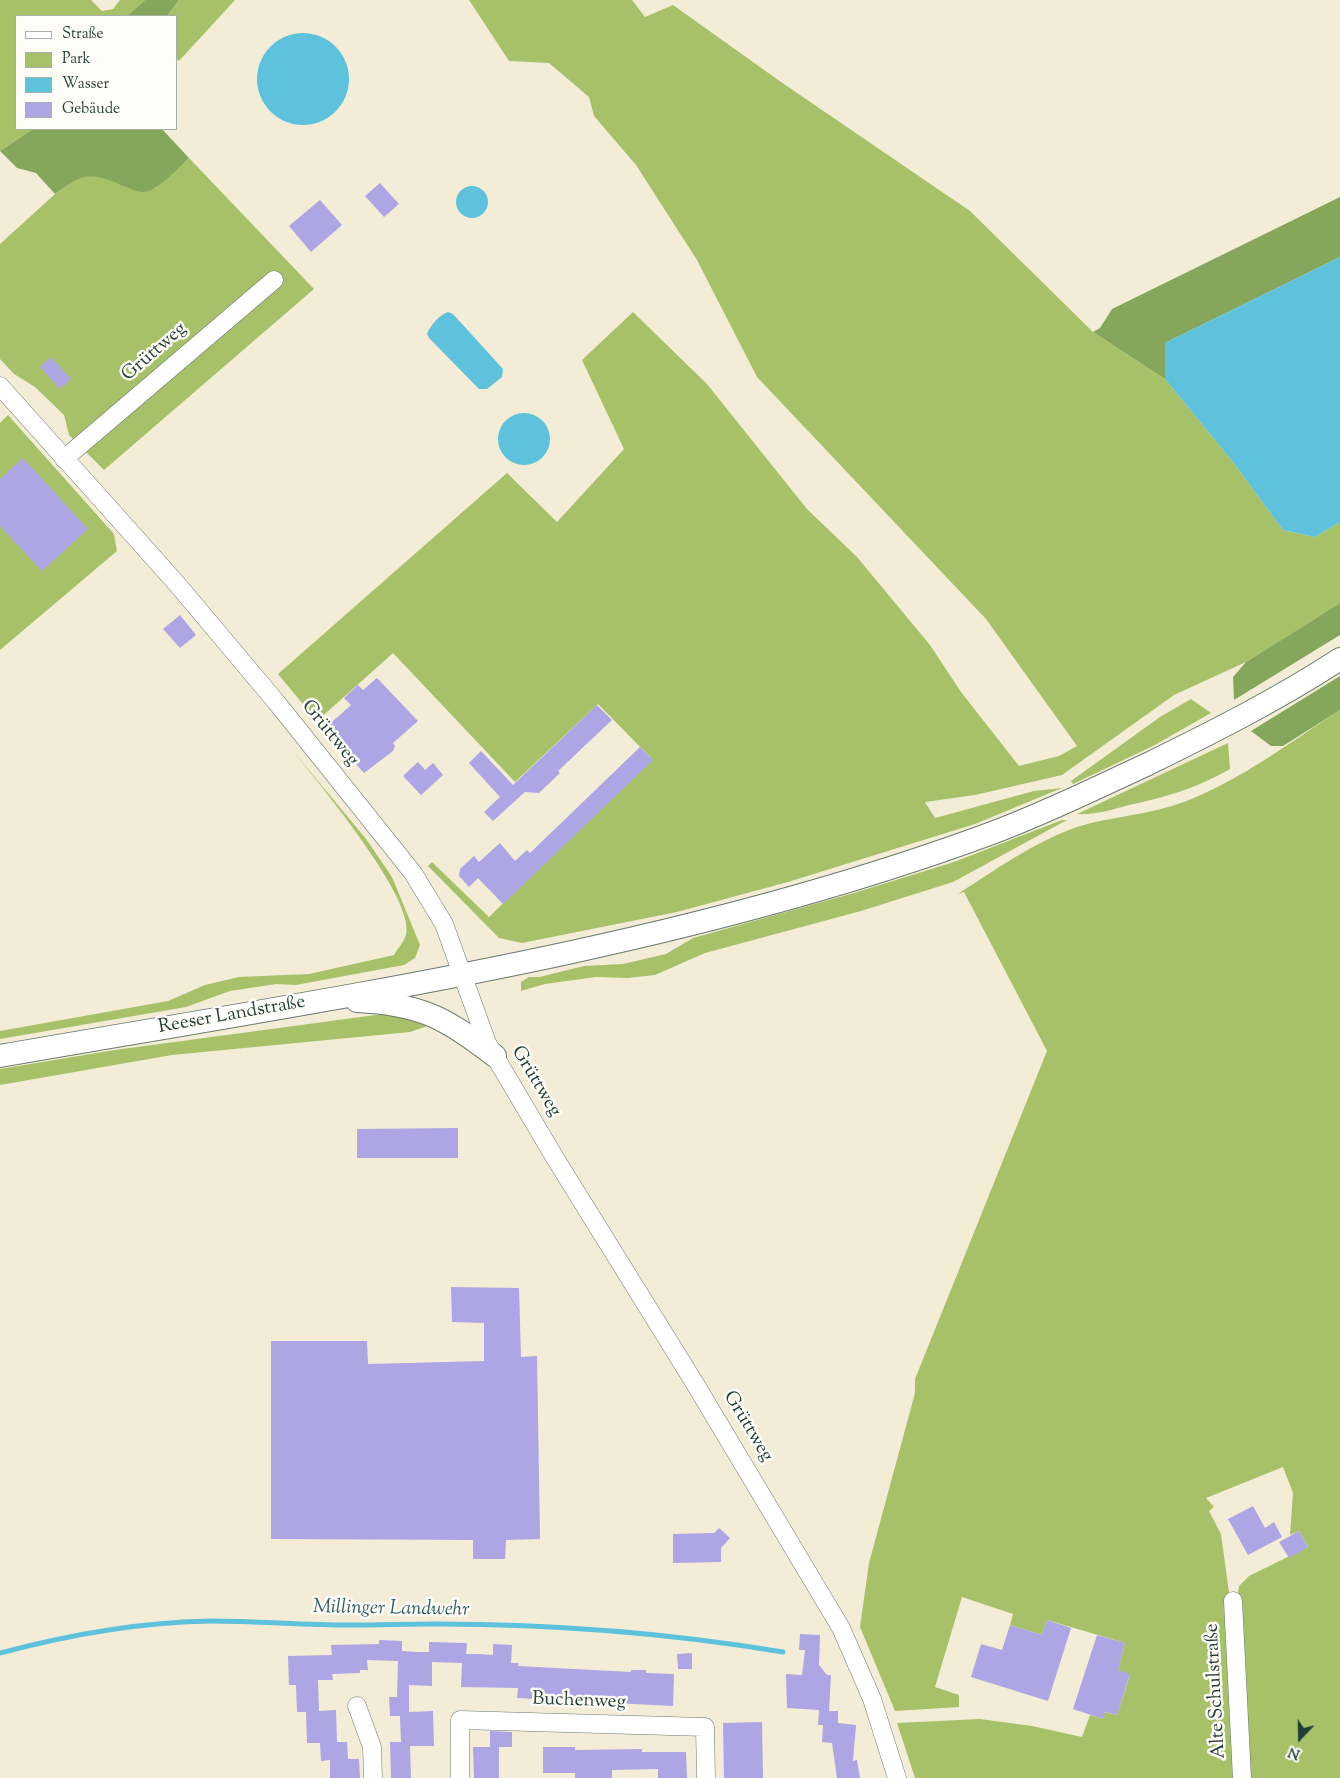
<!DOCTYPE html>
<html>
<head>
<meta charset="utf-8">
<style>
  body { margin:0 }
  #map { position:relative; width:1340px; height:1778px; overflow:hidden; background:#f3edd7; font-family:"Sorts Mill Goudy",serif }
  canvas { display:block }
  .legend { position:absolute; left:15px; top:15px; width:162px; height:115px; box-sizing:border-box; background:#fdfcf7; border:1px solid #a4b0a9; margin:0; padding:6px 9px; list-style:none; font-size:15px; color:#1f3d34 }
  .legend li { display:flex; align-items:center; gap:10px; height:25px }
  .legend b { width:25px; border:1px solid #a4b0a9 }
  .north { position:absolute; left:1275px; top:1713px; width:50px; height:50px; -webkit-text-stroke:4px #fdfcf7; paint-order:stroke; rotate:201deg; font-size:14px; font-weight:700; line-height:20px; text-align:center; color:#1f3d34 }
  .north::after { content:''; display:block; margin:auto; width:18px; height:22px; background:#1f3d34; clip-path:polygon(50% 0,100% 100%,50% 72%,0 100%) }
</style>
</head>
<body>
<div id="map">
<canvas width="1340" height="1778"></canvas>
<ul class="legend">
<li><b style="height:6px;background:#fff"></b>Straße</li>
<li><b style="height:14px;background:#a6c168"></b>Park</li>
<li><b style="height:14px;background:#5ec2dc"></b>Wasser</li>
<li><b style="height:14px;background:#ada5e4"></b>Gebäude</li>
</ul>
<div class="north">N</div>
</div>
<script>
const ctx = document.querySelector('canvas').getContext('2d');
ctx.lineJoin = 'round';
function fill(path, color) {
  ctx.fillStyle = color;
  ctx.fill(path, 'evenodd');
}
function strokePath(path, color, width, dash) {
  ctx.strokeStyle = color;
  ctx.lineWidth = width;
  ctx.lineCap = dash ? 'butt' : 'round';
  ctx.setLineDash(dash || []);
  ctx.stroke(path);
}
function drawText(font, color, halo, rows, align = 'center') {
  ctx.font = font + ' "Sorts Mill Goudy",serif';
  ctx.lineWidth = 5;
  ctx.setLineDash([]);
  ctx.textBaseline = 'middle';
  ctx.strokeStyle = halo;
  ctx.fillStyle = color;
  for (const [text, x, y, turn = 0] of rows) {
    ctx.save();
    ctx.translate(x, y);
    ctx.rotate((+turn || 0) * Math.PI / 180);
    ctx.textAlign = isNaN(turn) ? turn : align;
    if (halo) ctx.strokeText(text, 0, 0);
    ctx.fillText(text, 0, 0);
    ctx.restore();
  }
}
const green = new Path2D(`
  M0 0H91L102 11 113 9 120 0H145L127 16H16V129H33L0 151Z
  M179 0H235L179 61 176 59V16H167Z
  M469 0H632L645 17 673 5 781 82 970 211 1093 332 1165 379 1233 462 1283 530 1315 537 1340 522V603L1246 662 1174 695 1062 775 975 795 925 802 935 818 1034 791 1062 788 975 824 788 882 677 912 522 943 499 938 428 866 432 862 489 917 652 759 598 704 515 782 393 653 317 721 278 674 507 473 557 522 624 449 582 360 633 312 707 384 807 509 857 557 930 645 961 692 1019 766 1059 756 1077 746 986 619 757 377 697 260 636 165 594 116 589 97 549 63 509 61Z
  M189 158 314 289 104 470 69 435 64 415 35 387 14 374 0 359V244L55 194 76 178 87 175 97 176 155 188Z
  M8 415 114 534 117 551 0 650V423Z
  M1191 699 1211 713 1153 746 1073 784 1071 781 1160 717Z
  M1340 710V1778H1247L1237 1600 1239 1586 1249 1576 1308 1547 1299 1531 1290 1535 1293 1493 1283 1467 1206 1498 1214 1507 1209 1511 1221 1534 1230 1600 1239 1778H915L897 1723 980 1719 1032 1726 1082 1737 1090 1715 1103 1719 1104 1712 1117 1715 1130 1675 1118 1670 1125 1643 1047 1620 1042 1635 1010 1625 1013 1614 962 1597 935 1687 959 1695V1707L895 1711 860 1627 869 1563 915 1393V1379L1047 1051 964 892 958 894C993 871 1038 840 1077 827 1112 816 1150 815 1184 802 1241 780 1289 743 1340 710Z
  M1228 743 1230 769C1196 788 1167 797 1129 805 1111 810 1095 815 1077 814Z
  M294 752 366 839 392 877 420 945 415 958 404 965 296 985 276 984 230 991 186 1007 0 1039V1031L168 1001 205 985 239 977 309 974 394 955C397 949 404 942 406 935 416 899 318 783 294 752Z
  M1062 820H1067L953 882 861 911 705 953 655 975 628 978 596 977 545 984 521 991V982L529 977H539L584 966 623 964 666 954 693 938 854 893 954 862Z
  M383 1014 436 1023 410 1032 172 1055 0 1085V1069L115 1050Z`);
const forest = new Path2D(`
  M145 0H179L167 16H127Z
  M33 129H162L189 158C179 167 157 192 143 192 136 192 127 187 121 185 89 171 82 174 55 194L36 173 17 168 0 151Z
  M1340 197V257L1165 343V379L1093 332 1100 328 1112 309Z
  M1340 603V635L1234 700 1233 677 1246 662Z
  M1340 676V710L1283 746H1271L1251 731Z`);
const water = new Path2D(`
  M257 79a46 46 0 1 1 92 0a46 46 0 1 1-92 0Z
  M456 202a16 16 0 1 1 32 0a16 16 0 1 1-32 0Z
  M1340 257V522L1315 537 1283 530 1233 462 1165 379V343Z
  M448 312 453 314 503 369 502 377 487 389H479L429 338 427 334C430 326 440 314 448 312Z
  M498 439a26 26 0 1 1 52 0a26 26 0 1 1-52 0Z`);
const stream = new Path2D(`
  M0 1653C68 1635 140 1622 211 1621 257 1621 303 1625 349 1625 378 1625 407 1624 436 1624 552 1624 669 1633 783 1652`);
const building = new Path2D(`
  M380 183 399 204 384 217 365 196Z
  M320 200 342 225 311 252 289 226Z
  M51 357 71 379 60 389 40 367Z
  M23 458 88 529 42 571 0 526V479Z
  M180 615 196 635 180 648 163 629Z
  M377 678 418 721 393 743 395 746 393 751 364 773 324 729 351 705 344 698 358 685 363 690Z
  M597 705 612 720 558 771 560 773 539 793 525 792 493 821 484 812 500 797 469 763 481 751 513 785Z
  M640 747 653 760 503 904 478 878 469 887 459 876 460 869 474 856 479 862 500 843 515 861 527 850 530 853Z
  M418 762 425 770 433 763 443 775 421 795 403 776Z
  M458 1128V1158H357V1129Z
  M451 1287 519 1288 521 1357 537 1356 540 1539 506 1540 505 1559H473V1540L271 1539V1341H367L368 1364 484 1361V1323L452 1322Z
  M1253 1506 1265 1528 1274 1522 1282 1537 1248 1555 1228 1519Z
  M719 1528 730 1538 721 1548V1562L673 1563V1534L714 1533Z
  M1299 1531 1308 1547 1289 1558 1279 1542Z
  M1047 1620 1071 1628 1048 1701 971 1677 981 1644 1002 1650 1010 1625 1042 1635Z
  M800 1634 820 1635 819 1665 827 1675H831L829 1711H838V1723L856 1725 853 1761 857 1760 860 1778H837L832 1743 822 1742 823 1725H818L819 1710 787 1708 786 1674 802 1675 805 1650H799Z
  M1097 1635 1125 1643 1118 1670 1130 1674 1117 1715 1105 1712 1103 1719 1073 1709Z
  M379 1640 402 1641V1651L415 1652H429V1642L467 1643 466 1654H479L493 1655V1644L512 1645 511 1663H519L518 1666 631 1672V1670H646V1673L674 1674 673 1706 517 1698 518 1688 461 1687 462 1663 432 1662V1686L409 1685V1712L433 1711 434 1746H410L411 1778H391L390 1742H401L400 1716H390L389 1697H397L398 1661 367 1660 368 1670H360V1673L332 1674 333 1680H318L319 1711 336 1710 337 1742H347L348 1759H359L360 1778H330V1760L321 1761 320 1743H307L306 1712H297L296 1685H289L288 1656 332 1655 331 1645 379 1644Z
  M692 1653V1669H678L677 1654Z
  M762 1722 763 1778H724L723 1723Z
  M490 1731 512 1732V1747H499V1778H474L473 1747H490Z
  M543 1747H575V1750L642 1749V1752H686L687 1778H658V1769L612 1770V1778H575V1773H543Z`);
const minor = new Path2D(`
  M0 386 177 584 277 703 413 873 444 924 487 1043 555 1158 694 1382 841 1628 872 1699 897 1778
  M64 459 274 280
  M1233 1601 1242 1778
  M357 1706 372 1747 373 1778
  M460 1778V1720L705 1727 706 1778`);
const major = new Path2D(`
  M357 1001C421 1004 446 1018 495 1056
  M0 1056C332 998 676 950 992 833 1046 813 1096 788 1148 764 1213 732 1279 699 1340 659`);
const streetNames = [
  ["Grüttweg",155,353,-41],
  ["Grüttweg",329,734,51],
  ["Reeser Landstraße",232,1016,-10],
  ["Grüttweg",535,1082,59],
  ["Grüttweg",747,1427,59],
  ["Alte Schulstraße",1217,1691,-93],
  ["Buchenweg",579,1702,2]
];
const waterNames = [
  ["Millinger Landwehr",391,1610,1]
];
fill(green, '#a6c168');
fill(forest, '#84a75c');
fill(water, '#5ec2dc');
strokePath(stream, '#5ec2dc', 5);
fill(building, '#ada5e4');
strokePath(minor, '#697b6d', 19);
strokePath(major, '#697b6d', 24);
strokePath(minor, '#fff', 18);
strokePath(major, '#fff', 22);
drawText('19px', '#1f3d34', '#fdfcf7', streetNames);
drawText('italic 20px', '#2f5e5e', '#fdfcf7', waterNames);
</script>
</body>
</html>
